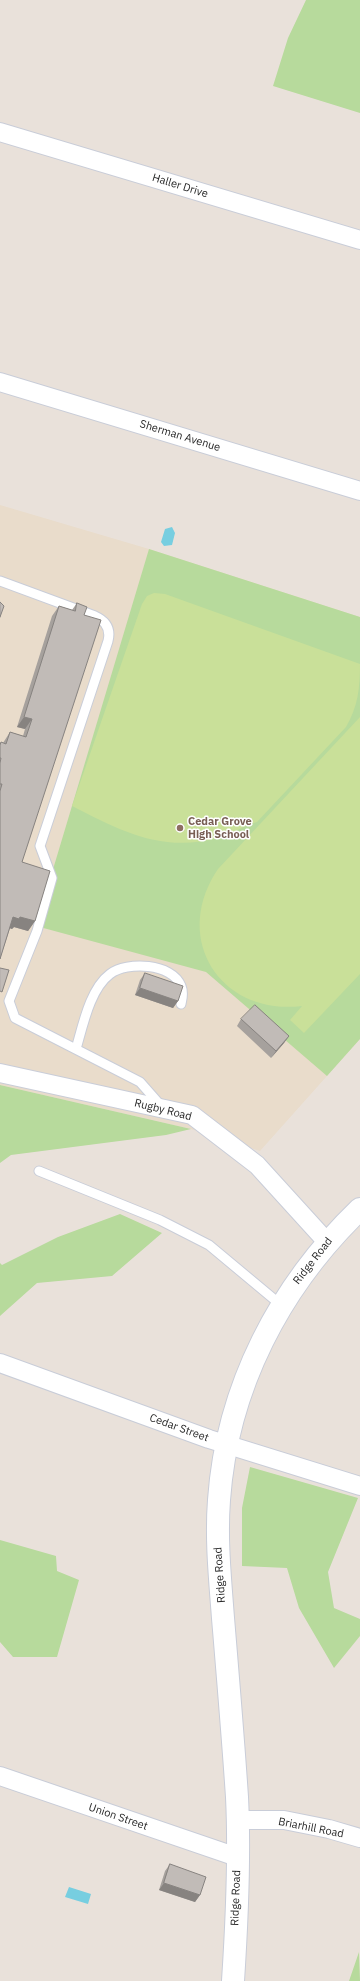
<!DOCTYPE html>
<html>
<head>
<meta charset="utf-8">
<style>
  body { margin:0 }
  canvas { display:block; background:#e9e1da }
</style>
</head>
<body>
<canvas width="360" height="1981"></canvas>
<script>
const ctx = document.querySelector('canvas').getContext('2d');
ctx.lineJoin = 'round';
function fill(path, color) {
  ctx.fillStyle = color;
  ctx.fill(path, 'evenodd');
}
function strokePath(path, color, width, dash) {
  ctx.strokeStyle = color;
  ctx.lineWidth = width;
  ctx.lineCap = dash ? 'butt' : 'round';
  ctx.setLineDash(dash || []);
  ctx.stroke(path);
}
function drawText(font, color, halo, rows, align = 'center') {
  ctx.font = font + ' "IBM Plex Sans",sans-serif';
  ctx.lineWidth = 3;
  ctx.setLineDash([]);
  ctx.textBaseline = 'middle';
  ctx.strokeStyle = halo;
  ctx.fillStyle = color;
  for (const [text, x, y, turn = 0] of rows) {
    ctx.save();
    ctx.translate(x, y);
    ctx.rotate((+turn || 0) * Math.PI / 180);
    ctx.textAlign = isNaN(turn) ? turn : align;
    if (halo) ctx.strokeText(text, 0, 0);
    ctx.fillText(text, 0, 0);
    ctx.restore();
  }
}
const education = new Path2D(`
  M0 505 149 549 360 617V1039L260 1151 191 1129 0 1085Z`);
const green = new Path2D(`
  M306 0H360V113L273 86 288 38Z
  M149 549 360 617V1039L327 1076 206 972 36 926Z
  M0 1085 191 1129 166 1135 11 1155 0 1163Z
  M120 1214 162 1233 112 1276 37 1283 0 1316V1263L2 1265 58 1237Z
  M250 1467 358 1498 328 1572 334 1608 360 1619V1636L334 1668 299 1608 287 1568 242 1566V1508Z
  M0 1540 56 1556 57 1571 79 1580 57 1657H13L0 1642Z
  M359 1952 360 1981H349Z`);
const pitch = new Path2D(`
  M154 593 165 594 360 664C360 688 358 706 346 727L257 822C242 826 233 834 220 837 164 854 121 831 72 806L142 604 147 596Z
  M360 717V974L304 1033 290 1020 302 1006C220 1016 171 938 218 869Z`);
const water = new Path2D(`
  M172 527 175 533 172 545 164 546 161 542 165 529Z
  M69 1887 91 1894 88 1904 65 1897Z`);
const service = new Path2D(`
  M0 581 95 616C106 621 111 629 108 641L40 846 52 878 37 931 9 1001 15 1018 140 1082 162 1107
  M76 1049C83 1025 90 989 110 974 127 961 172 963 181 986 184 993 182 998 181 1004
  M39 1171 160 1220 209 1245 281 1305`);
const minor = new Path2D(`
  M0 132 360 240
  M0 382 360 491
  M0 1073 192 1115 257 1165 327 1242
  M0 1363 209 1439 360 1486
  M0 1776 237 1857
  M237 1820H284L329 1829 360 1838`);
const secondary = new Path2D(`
  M233 1981C237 1920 240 1858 237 1797 233 1737 228 1678 223 1618 220 1578 216 1539 219 1500 227 1387 280 1286 360 1209`);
const wall = new Path2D(`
  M77 603 84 615 22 862 35 921 28 931 14 927 12 929 10 928 0 959V744L1 742 3 743 10 732 23 736 25 729 17 727 52 616 59 606 72 610Z
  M145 973 178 1001 173 1008 135 995 140 980Z
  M241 1019 289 1036 284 1043 271 1058 237 1026Z
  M170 1864 200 1895 195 1902 159 1890 165 1871Z`);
const shadedWall = new Path2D(`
  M24 717 32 719 25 729 17 727Z
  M13 917H20L35 921 28 931 14 927 12 929 6 927Z
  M140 988 178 1001 173 1008 135 995Z
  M289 1036 284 1043 271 1058 276 1051Z
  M164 1883 200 1895 195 1902 159 1890Z`);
const building = new Path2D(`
  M0 602 4 606 0 617Z
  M77 603 87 607 84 615 101 620 22 862 50 871 35 921 20 917 19 919 13 917 0 959V791L2 784H0V763L1 758H0V745L1 742 6 744 10 732 26 737 32 719 24 717 59 606 75 611Z
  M0 968 9 970 2 992 0 991Z
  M145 973 183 986 178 1001 140 988Z
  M255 1005 289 1036 276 1051 241 1019Z
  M170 1864 206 1877 200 1895 164 1883Z`);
const markers = [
  [180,828,4,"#8d6e63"]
];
const streetNames = [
  ["Haller Drive",180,186,17],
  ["Sherman Avenue",180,436,17],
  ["Rugby Road",163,1110,14],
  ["Ridge Road",313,1261,-52],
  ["Cedar Street",179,1428,20],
  ["Ridge Road",220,1575,-94],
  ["Union Street",118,1817,19],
  ["Briarhill Road",311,1828,11],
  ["Ridge Road",236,1898,-88]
];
const educationNames = [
  ["Cedar Grove",188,822],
  ["High School",188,835]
];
fill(education, '#e9dccb');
fill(green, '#b7da9c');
fill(pitch, '#c9e099');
fill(water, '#77cee0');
strokePath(service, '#c9cdd8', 11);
strokePath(minor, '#c9cdd8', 20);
strokePath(secondary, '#c9cdd8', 24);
strokePath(service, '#fff', 9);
strokePath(minor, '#fff', 18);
strokePath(secondary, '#fff', 22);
fill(wall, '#a6a19d');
fill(shadedWall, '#878380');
fill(building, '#c1bbb7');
strokePath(building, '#878380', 1);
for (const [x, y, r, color] of markers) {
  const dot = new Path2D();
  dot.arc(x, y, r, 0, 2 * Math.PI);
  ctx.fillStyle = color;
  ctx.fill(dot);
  strokePath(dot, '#fff', 1.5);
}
drawText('11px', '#272727', '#fff', streetNames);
drawText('bold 11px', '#785e54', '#fff', educationNames, 'left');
</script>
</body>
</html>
